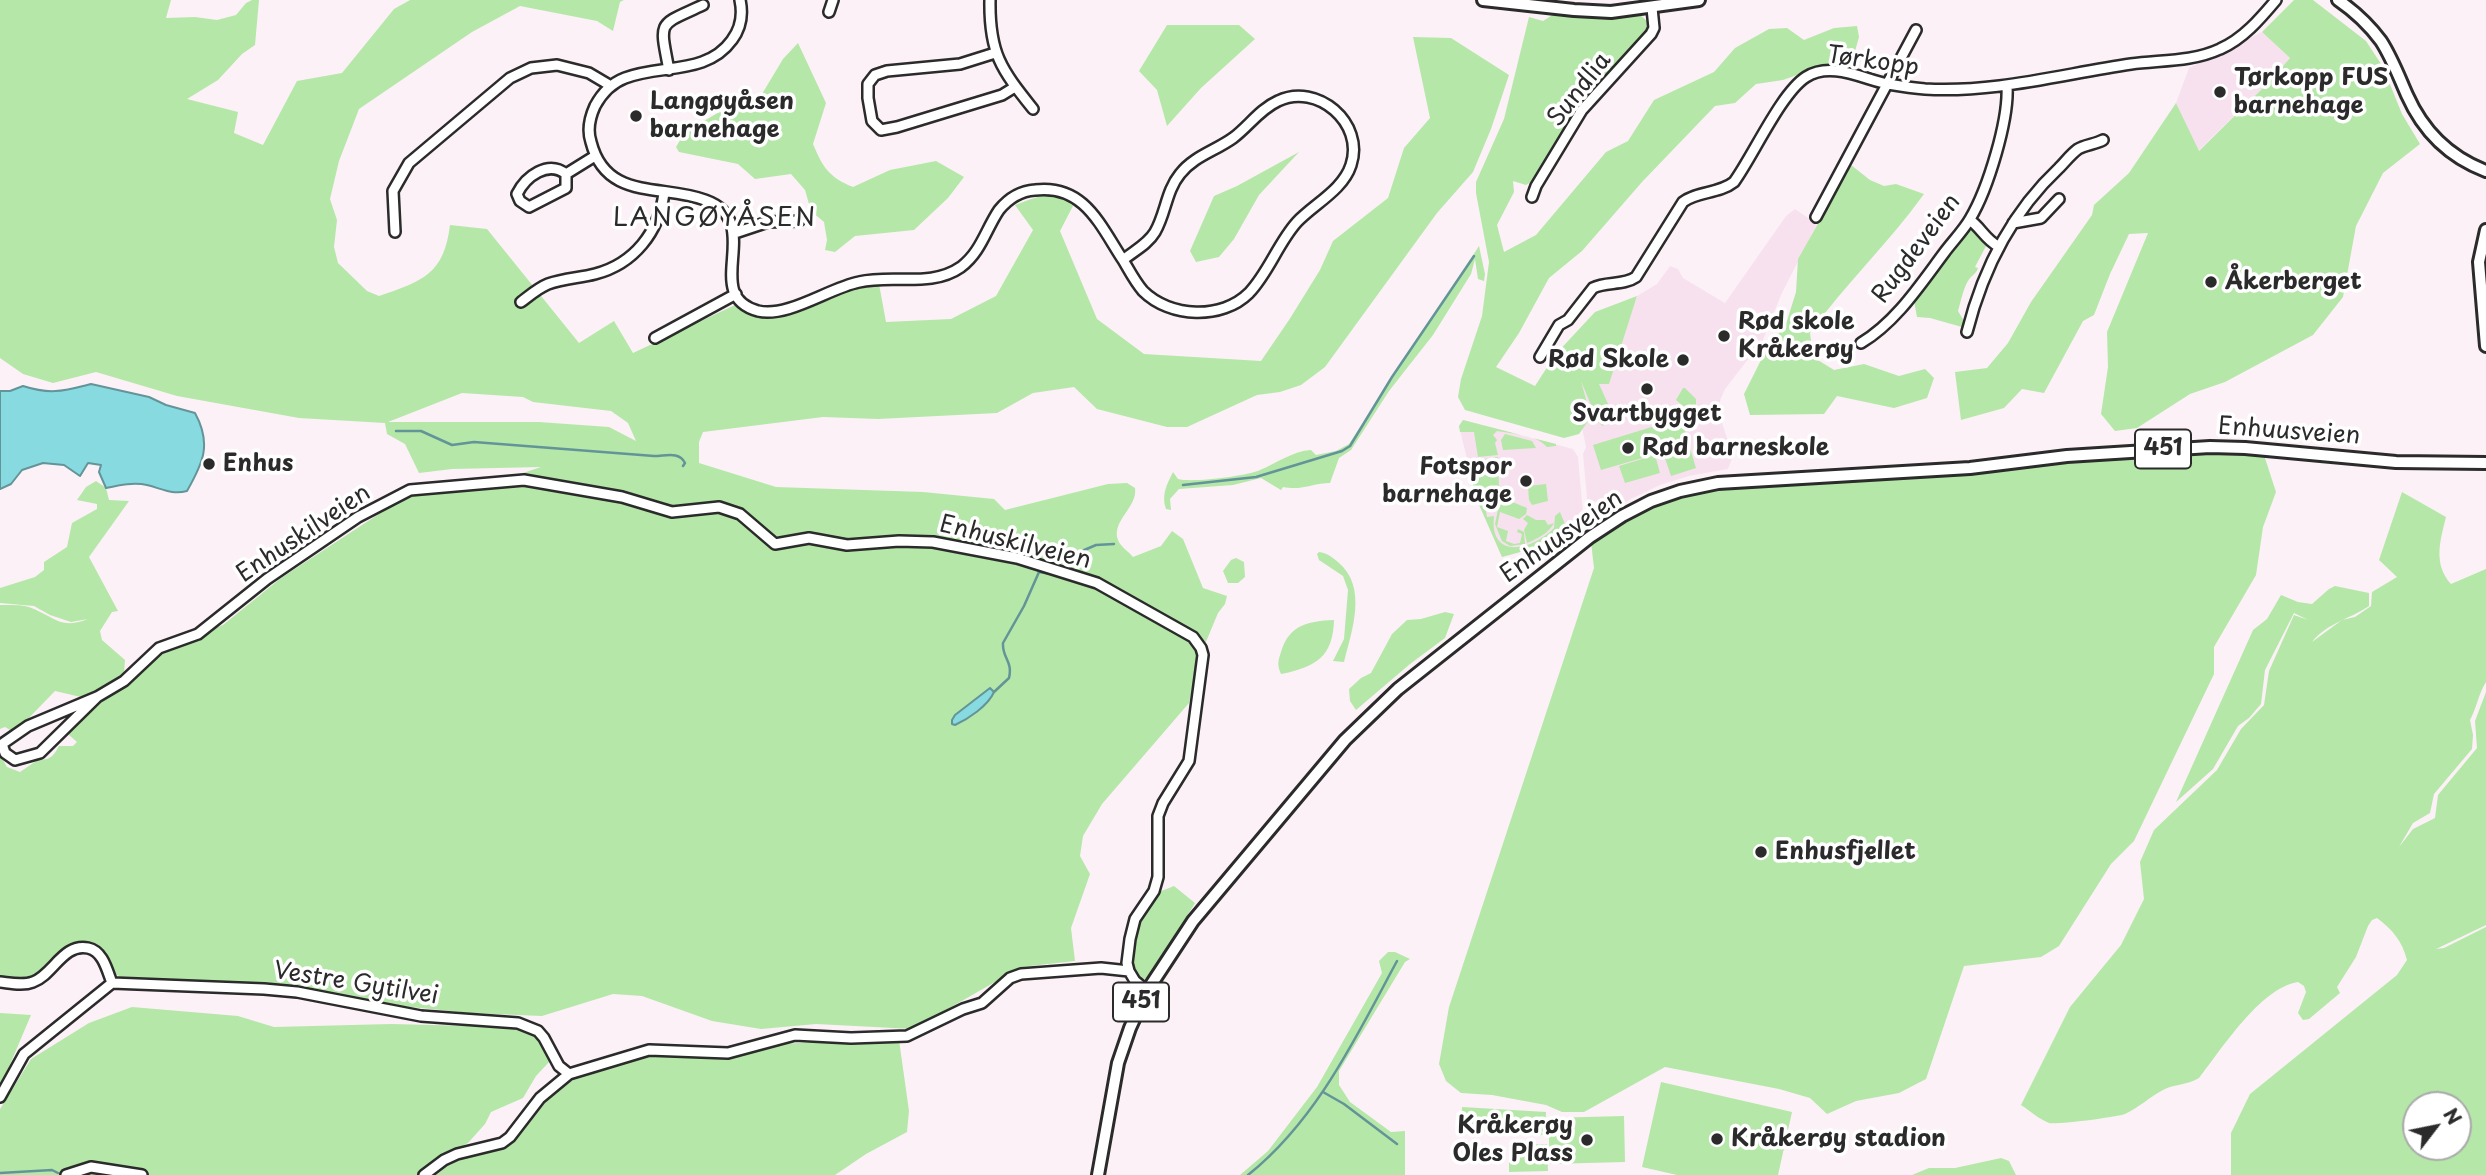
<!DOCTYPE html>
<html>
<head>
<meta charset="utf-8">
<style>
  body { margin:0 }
  #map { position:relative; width:2486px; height:1175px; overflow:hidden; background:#fcf1f7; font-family:"Playpen Sans",sans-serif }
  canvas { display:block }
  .north { position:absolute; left:2402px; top:1091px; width:70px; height:70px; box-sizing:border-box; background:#fff; border:2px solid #aaa; border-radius:50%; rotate:58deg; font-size:19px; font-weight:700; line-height:28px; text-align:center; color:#2b2b2b }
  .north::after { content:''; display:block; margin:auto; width:24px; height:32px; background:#2b2b2b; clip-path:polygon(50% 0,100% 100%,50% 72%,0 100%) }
</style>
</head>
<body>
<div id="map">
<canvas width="2486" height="1175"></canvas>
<div class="north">N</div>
</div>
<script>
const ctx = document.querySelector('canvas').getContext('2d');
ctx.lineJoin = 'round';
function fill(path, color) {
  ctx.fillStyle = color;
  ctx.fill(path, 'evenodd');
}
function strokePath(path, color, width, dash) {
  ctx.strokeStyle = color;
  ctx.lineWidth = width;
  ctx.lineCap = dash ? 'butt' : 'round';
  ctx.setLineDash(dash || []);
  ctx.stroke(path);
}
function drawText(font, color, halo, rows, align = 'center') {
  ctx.font = font + ' "Playpen Sans",sans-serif';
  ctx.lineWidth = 7;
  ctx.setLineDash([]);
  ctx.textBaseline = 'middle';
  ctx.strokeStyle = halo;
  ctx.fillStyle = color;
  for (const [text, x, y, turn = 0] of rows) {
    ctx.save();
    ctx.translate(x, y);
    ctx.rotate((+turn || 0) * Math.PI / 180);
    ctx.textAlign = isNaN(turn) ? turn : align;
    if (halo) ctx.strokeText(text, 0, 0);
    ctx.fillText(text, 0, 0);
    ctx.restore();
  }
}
const built = new Path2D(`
  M2262 32 2290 58 2271 80 2198 151 2176 103 2189 68Z
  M1795 209 1817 224 1781 295 1763 340 1725 389 1721 398 1719 405 1720 417 1733 456 1728 469 1689 476 1660 485 1608 510 1598 502 1587 499 1583 454 1586 447 1582 428 1591 417 1578 371 1621 343 1637 296 1657 284 1670 266 1678 269 1683 278 1725 303 1786 216Z
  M1463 420 1573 449 1578 457 1584 524 1571 530 1569 528 1531 549 1502 557 1477 500 1459 426Z`);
const green = new Path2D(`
  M0 0H171L166 18 195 17 217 20 236 15 246 3 252 0H259L255 45 242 54 218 80 187 99 238 112 234 133 263 145 297 81 342 73 394 9 410 0H624L620 2 613 31 597 21 520 6 472 32 359 109 339 161 330 199 337 220 334 247 338 263 367 291 379 296C423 281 444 274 450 225L487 229 579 343 614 321 633 353 735 305C772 337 819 299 857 288 864 285 872 285 879 284L886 322 951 319 996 296 1033 230 1015 205C1039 196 1050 190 1074 204L1060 231 1097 319 1144 354 1261 361 1289 320 1320 270 1333 241 1388 198 1404 148 1430 118 1413 37 1451 38 1509 75 1491 129 1473 172 1437 213 1325 367 1301 385 1280 392 1257 395 1187 427H1167L1097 409 1074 387 1033 393 997 413 878 419 823 417 703 432 699 442V463L776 487 923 492 994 499 1005 510 1108 484 1127 483 1135 488C1138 507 1111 521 1118 540 1120 546 1129 552 1133 557L1161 546 1172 531 1183 539 1203 588 1227 596 1225 604 1218 613 1198 661 1189 703 1102 804 1083 836 1080 856 1090 874 1071 928 1075 961 1021 967 913 1029 816 1024 761 1029 712 1021 642 996 613 994 542 1016 470 1013 381 1004 283 986 126 980 112 972 85 944 30 981 0 980V755L7 767 20 772 39 759C50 761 54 755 59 746H73L77 742 69 735V729L82 718 91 707 137 675 172 645 223 625 281 578 411 493 484 486 541 467 452 469 419 473 405 444 387 434 385 423 299 418 177 396 96 372 53 383 23 374 0 358ZM462 393 523 397 533 402 611 411 628 423 636 441 609 427 539 422H388Z
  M2294 0H2313L2366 41 2383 67 2402 114 2420 144 2383 173 2356 226 2343 297 2313 335 2225 382 2190 394 2137 428 2115 431 2101 414 2108 367 2107 332 2148 233 2129 234 2110 274 2094 315 2083 321 2044 393 2022 389 2004 408 1961 420 1955 372 1987 368 2008 343 2031 302 2092 215 2094 205 2129 173 2176 103 2199 151 2271 80 2290 58 2262 32Z
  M1554 14H1639L1647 21 1648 29 1635 46 1605 75 1576 112 1537 178 1526 185 1513 181 1514 192 1497 225 1504 252 1536 235 1606 152 1628 141 1654 100 1714 72 1735 48 1769 29 1787 28 1804 40 1834 28 1857 26 1859 37 1850 69 1836 61 1783 80 1756 84 1735 103 1715 106 1642 182 1582 251 1549 278 1519 333 1496 367 1535 386 1555 355 1595 312 1637 296 1609 384H1599L1613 415 1603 426 1598 422 1581 381 1591 417 1579 434 1564 438 1465 410 1458 397 1461 379 1482 316 1489 262 1476 193V182L1504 119 1529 17 1543 21Z
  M1167 25H1239L1255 39 1201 88 1167 126 1157 90 1139 71Z
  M798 43 826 103 813 144C823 168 829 177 853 187L890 170 936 161 964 177 948 198 914 230 855 236 835 252 825 250 827 240 824 222 811 211 805 190 791 174 755 179 738 164 679 152 676 147 685 132 728 107 762 94 783 59Z
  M1299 152 1259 195 1234 239 1219 257 1196 262 1190 251 1214 196 1237 186Z
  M1851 165 1870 180 1884 186 1896 184 1924 194C1889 243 1845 284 1810 333L1813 357 1834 370 1864 364 1899 376 1925 369 1934 378 1927 398 1894 408 1837 396 1824 414 1750 415 1744 394 1766 350 1786 324 1796 292 1798 259Z
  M1969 228 1980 235 1986 246 1975 267 1978 268C1977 272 1974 274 1971 277 1964 284 1961 301 1958 311L1964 321 1962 327 1930 318 1917 317 1914 301Z
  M1479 246 1485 274 1484 281 1478 279 1475 259 1471 274 1433 335 1389 391 1351 450 1339 458 1330 483C1314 483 1301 491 1283 487L1281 490 1261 478 1233 485 1179 489 1170 499 1171 510 1166 509C1161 495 1167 484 1173 472L1178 479C1191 483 1248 476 1260 470 1277 463 1293 451 1311 450L1316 455 1336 451 1349 444Z
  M1683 388H1685L1696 399V417L1676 400Z
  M1681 418 1696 468 1671 476 1663 452 1601 470 1593 445Z
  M1463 420 1556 444V446L1547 447C1537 435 1513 434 1497 431L1493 435 1497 440 1495 443 1498 455 1478 457 1474 432H1460L1459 426Z
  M1505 434 1532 441 1536 448 1503 450 1501 440Z
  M2238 452 2264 455 2276 492 2263 527 2256 575 2214 647V674L2134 841 2111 864 2059 946 2041 957 1964 966 1926 1079 1899 1093 1856 1101 1827 1114 1810 1098 1779 1089 1665 1067 1584 1112H1562L1546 1105 1492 1095 1461 1093 1446 1081 1439 1064 1449 1007 1594 568 1591 542 1624 518 1699 488Z
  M1655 455 1660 473 1625 483 1619 466Z
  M1498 457 1499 489H1507L1508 499 1491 506V511H1486L1487 517 1494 516C1489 561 1533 550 1554 528L1555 516 1560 512 1567 529 1531 549 1502 557 1477 500 1467 462Z
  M96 481 106 488 109 500 129 501 89 557 118 611 112 612 100 631 102 640 125 660 124 673 85 698 55 691 21 726 10 730 5 727 0 729V605C10 605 25 604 34 609 57 619 61 629 88 619L71 622 50 615 34 606 0 603V588L35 577 44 570V562L67 547 72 523 97 509V504L77 500 86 487Z
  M1546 484 1548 501 1532 505 1529 500 1528 486Z
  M2402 492 2446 517C2440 541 2433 564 2451 584L2486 569V682C2478 695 2477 707 2470 720L2473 735 2472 749 2434 794 2430 813 2413 823 2399 847 2413 829 2435 818 2438 795 2477 748 2475 721 2486 692V925L2436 949 2444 948 2486 927V1175H2231V1133L2250 1094 2397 975 2407 960C2402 941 2393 930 2377 918L2372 920 2368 926 2356 957 2337 987 2340 993 2309 1019 2303 1020 2298 1013 2306 992 2304 986 2298 982C2260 988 2222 1049 2199 1078 2188 1085 2174 1084 2163 1090 2150 1097 2138 1108 2125 1114 2118 1117 2055 1125 2049 1123 2039 1119 2030 1111 2021 1105L2070 1007 2121 945 2144 899 2140 862 2154 830 2217 770 2241 729 2264 705 2269 671 2294 615 2308 620 2294 613 2265 670 2261 704 2249 718 2238 726 2213 769 2176 802 2253 630 2267 619 2281 595 2298 602 2312 604 2329 589 2335 586 2369 593V606C2350 619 2327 623 2312 642L2342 620 2355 617 2371 606 2372 592 2397 577 2379 560ZM2416 1105H2458V1147H2416Z
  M1510 501 1527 508 1526 514 1519 519 1500 512 1497 527 1508 531 1506 541 1514 544 1520 543 1522 534 1517 532 1518 529 1524 532 1525 544 1510 546 1502 541 1495 524 1499 505Z
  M1527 515 1536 520H1545L1548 525 1554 523C1549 533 1537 539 1527 543L1524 530 1528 523 1523 519Z
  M1319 552C1327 553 1332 557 1338 562 1368 587 1352 630 1344 662L1333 661 1344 639 1348 590 1343 576 1319 560 1317 554Z
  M1236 558 1244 562 1245 577 1238 583H1228L1223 571 1231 560Z
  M1445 612 1454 614 1445 638 1410 664 1356 710 1350 701 1349 689 1361 678 1371 673 1392 634 1407 620 1421 619Z
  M1334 620C1333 657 1316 667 1281 674 1277 665 1278 661 1281 652 1289 625 1308 621 1334 620Z
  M1174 886 1195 903 1149 978 1143 979 1134 972 1131 950 1142 914 1154 894Z
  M1388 952H1395L1410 959 1405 962 1339 1071V1085L1350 1102 1391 1132 1405 1131V1175H1240L1268 1151 1317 1087 1382 973 1379 961Z
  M132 1007 238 1016 274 1027 391 1024 513 1027 537 1036 550 1061 536 1076 523 1098 491 1112 485 1124 468 1143 440 1158 417 1175H0V1109L31 1059 89 1023Z
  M0 1013 31 1015 0 1088Z
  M899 1040 909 1111 907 1132 866 1154 835 1175H432L448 1160 474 1152 500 1148 510 1143 543 1102 582 1070 642 1053 730 1054 767 1044Z
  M1661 1082 1792 1112 1778 1175H1677L1642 1167Z
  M1462 1107 1546 1112 1545 1135 1461 1130Z
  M1624 1116 1625 1162 1550 1164 1548 1118Z
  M1547 1144 1548 1171 1509 1172V1145Z
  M2001 1158 2009 1161 2016 1175H1912L1929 1168H1955Z`);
const water = new Path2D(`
  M91 384 149 397 166 405 195 413C212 444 203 463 187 491 172 495 163 489 147 485 134 482 120 485 106 488L99 472 101 465 88 463 80 476 64 465 43 463 22 470 11 484 0 489V391H10L23 386C51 395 63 391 91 384Z
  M990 688 994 692C988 706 968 719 955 725L952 724V720L955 715Z`);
const stream = new Path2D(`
  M396 431H421L452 445 474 442 654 456C666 456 679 451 685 463L683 466
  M1183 485 1256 477 1342 451 1350 446 1392 377 1474 256
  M1064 568 1082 551 1096 545 1114 544
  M994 692 1009 678C1013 661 1002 658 1003 643L1024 606 1039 572 1058 575
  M1323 1092 1344 1104 1397 1144
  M0 1173 52 1170 58 1173
  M1248 1175C1317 1120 1356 1037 1397 961`);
const minor = new Path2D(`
  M740 0C743 14 741 28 732 40 707 75 661 64 625 78 612 83 602 93 595 106 590 117 587 130 591 142 606 201 662 184 705 200 767 222 699 295 758 311 788 318 829 288 859 282 893 274 931 288 961 267 981 252 986 229 999 210 1008 199 1020 191 1035 190 1084 184 1100 225 1123 260 1134 251 1148 244 1155 232 1166 213 1166 191 1180 174 1194 156 1215 151 1233 138 1248 127 1260 109 1278 101 1317 82 1365 123 1351 165 1343 190 1314 204 1297 222 1278 243 1269 272 1249 293 1222 320 1170 318 1143 291 1135 282 1129 270 1123 260
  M990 0C989 53 1001 69 1033 109
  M829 12 833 0
  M995 53 960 64 887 71 875 75 868 84V98L872 121 881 130 897 127 1002 95 1015 87
  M669 70C659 19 658 26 703 5
  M566 174V188L529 207 520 201 517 194C526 176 548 160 566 174L595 156
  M1532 197 1536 186 1582 110 1651 34 1654 28 1652 8
  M1816 217 1916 30
  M1970 220C1981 228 1986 240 1998 246
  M2013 223 2041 218 2059 199
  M395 232 393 191 409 163 510 78 531 68 557 65 589 73 611 86
  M735 233 768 222 799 221
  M521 302C529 296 538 288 548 284 564 278 580 278 595 274 634 264 659 232 664 193
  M1967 332C1983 269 2011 213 2059 168 2065 162 2071 154 2078 149 2084 145 2096 144 2103 140
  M655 338 736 294
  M1861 343C1896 322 1920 285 1944 253 1952 242 1963 231 1970 219 1988 189 2009 120 2007 86
  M1540 357 1559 325 1568 320 1593 288C1606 281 1623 286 1636 277L1683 202C1697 191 1719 194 1734 182 1753 156 1781 93 1806 77 1831 61 1863 79 1888 84 1900 86 1913 88 1925 89 1996 93 2062 74 2131 64 2161 60 2192 62 2220 49 2243 39 2260 19 2276 0
  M97 697 40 753 15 760 5 753 2 744 28 726 97 697 124 681 159 648 198 634 267 579 358 517 410 490 524 480 622 497 672 512 719 507 740 514 775 544 809 538 847 545 899 541 933 542 1017 558 1097 583 1193 637 1201 648 1203 655 1189 761 1163 803 1158 816V877L1154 891 1135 919 1130 939 1127 963 1129 971 1135 981 1147 991
  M0 982C10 983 23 986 33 982 53 975 63 943 88 948 103 951 107 970 112 983
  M0 1097 24 1054 112 983 264 989 297 992 421 1016 518 1023 538 1031 544 1038 559 1066 569 1074
  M66 1175 91 1167 142 1175
  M424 1175 444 1160 457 1154 502 1143 510 1137 540 1098 569 1074 649 1050 728 1053 795 1035 851 1038 907 1036 963 1009 982 1003 1010 978 1021 974 1101 968 1129 971`);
const major = new Path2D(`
  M1483 0 1574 10 1611 12 1699 0
  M2338 0C2354 11 2369 25 2381 41 2392 58 2399 77 2407 95 2423 131 2449 157 2486 171
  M2486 230 2479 262 2486 346
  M1098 1175 1118 1063 1130 1028 1147 991 1193 921 1345 740 1398 689 1590 537 1622 516 1651 501 1680 491 1718 483 1970 468 2067 456 2210 447 2245 448 2396 462 2486 463`);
const markers = [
  [2220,92,7,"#2b2b2b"],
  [636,116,7,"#2b2b2b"],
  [2211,282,7,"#2b2b2b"],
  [1724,336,7,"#2b2b2b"],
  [1683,360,7,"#2b2b2b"],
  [1647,389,7,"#2b2b2b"],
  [1628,448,7,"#2b2b2b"],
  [209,464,7,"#2b2b2b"],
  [1526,481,7,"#2b2b2b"],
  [1761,852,7,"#2b2b2b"],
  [1717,1139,7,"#2b2b2b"],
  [1587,1140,7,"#2b2b2b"]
];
const shields = [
  [2163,449,56],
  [1141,1002,56]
];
const shieldNames = [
  ["451",2163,449],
  ["451",1141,1002]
];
const streetNames = [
  ["Tørkopp",1873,62,8],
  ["Sundlia",1580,90,-52],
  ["Rugdeveien",1917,249,-53],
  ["Enhuusveien",2289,432,4],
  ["Enhuskilveien",304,534,-34],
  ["Enhuusveien",1562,537,-35],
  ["Enhuskilveien",1015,543,14],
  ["Vestre Gytilvei",356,984,9]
];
const poiNames = [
  ["Tørkopp FUS",2234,78],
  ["barnehage",2234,106],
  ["Langøyåsen",650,102],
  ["barnehage",650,130],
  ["Åkerberget",2225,282],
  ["Rød skole",1738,322],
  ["Kråkerøy",1738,350],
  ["Rød Skole",1669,360,"right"],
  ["Svartbygget",1647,414,"center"],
  ["Rød barneskole",1642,448],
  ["Enhus",223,464],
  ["Fotspor",1512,467,"right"],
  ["barnehage",1512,495,"right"],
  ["Enhusfjellet",1775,852],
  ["Kråkerøy",1573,1126,"right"],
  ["Oles Plass",1573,1154,"right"],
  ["Kråkerøy stadion",1731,1139]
];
const neighbourhoodNames = [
  ["LANGØYÅSEN",715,219]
];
fill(built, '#f8e1ee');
fill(green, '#b5e7a8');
fill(water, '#88dae1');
strokePath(water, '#639498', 2);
strokePath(stream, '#639498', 2.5);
strokePath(minor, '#2b2b2b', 14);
strokePath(major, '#2b2b2b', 16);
strokePath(minor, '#fff', 9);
strokePath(major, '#fff', 10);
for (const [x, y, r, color] of markers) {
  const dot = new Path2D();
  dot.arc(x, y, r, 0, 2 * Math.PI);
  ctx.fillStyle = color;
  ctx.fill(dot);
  strokePath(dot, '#fff', 2.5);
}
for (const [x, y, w] of shields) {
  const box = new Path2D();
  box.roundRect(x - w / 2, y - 19.5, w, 39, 5);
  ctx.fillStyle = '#fff';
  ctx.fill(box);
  strokePath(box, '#2b2b2b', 2);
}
drawText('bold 23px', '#2b2b2b', null, shieldNames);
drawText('24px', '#2b2b2b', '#fff', streetNames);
drawText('bold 24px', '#2b2b2b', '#fff', poiNames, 'left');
ctx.letterSpacing = '2px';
drawText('26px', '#2b2b2b', '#fff', neighbourhoodNames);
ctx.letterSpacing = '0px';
</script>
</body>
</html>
